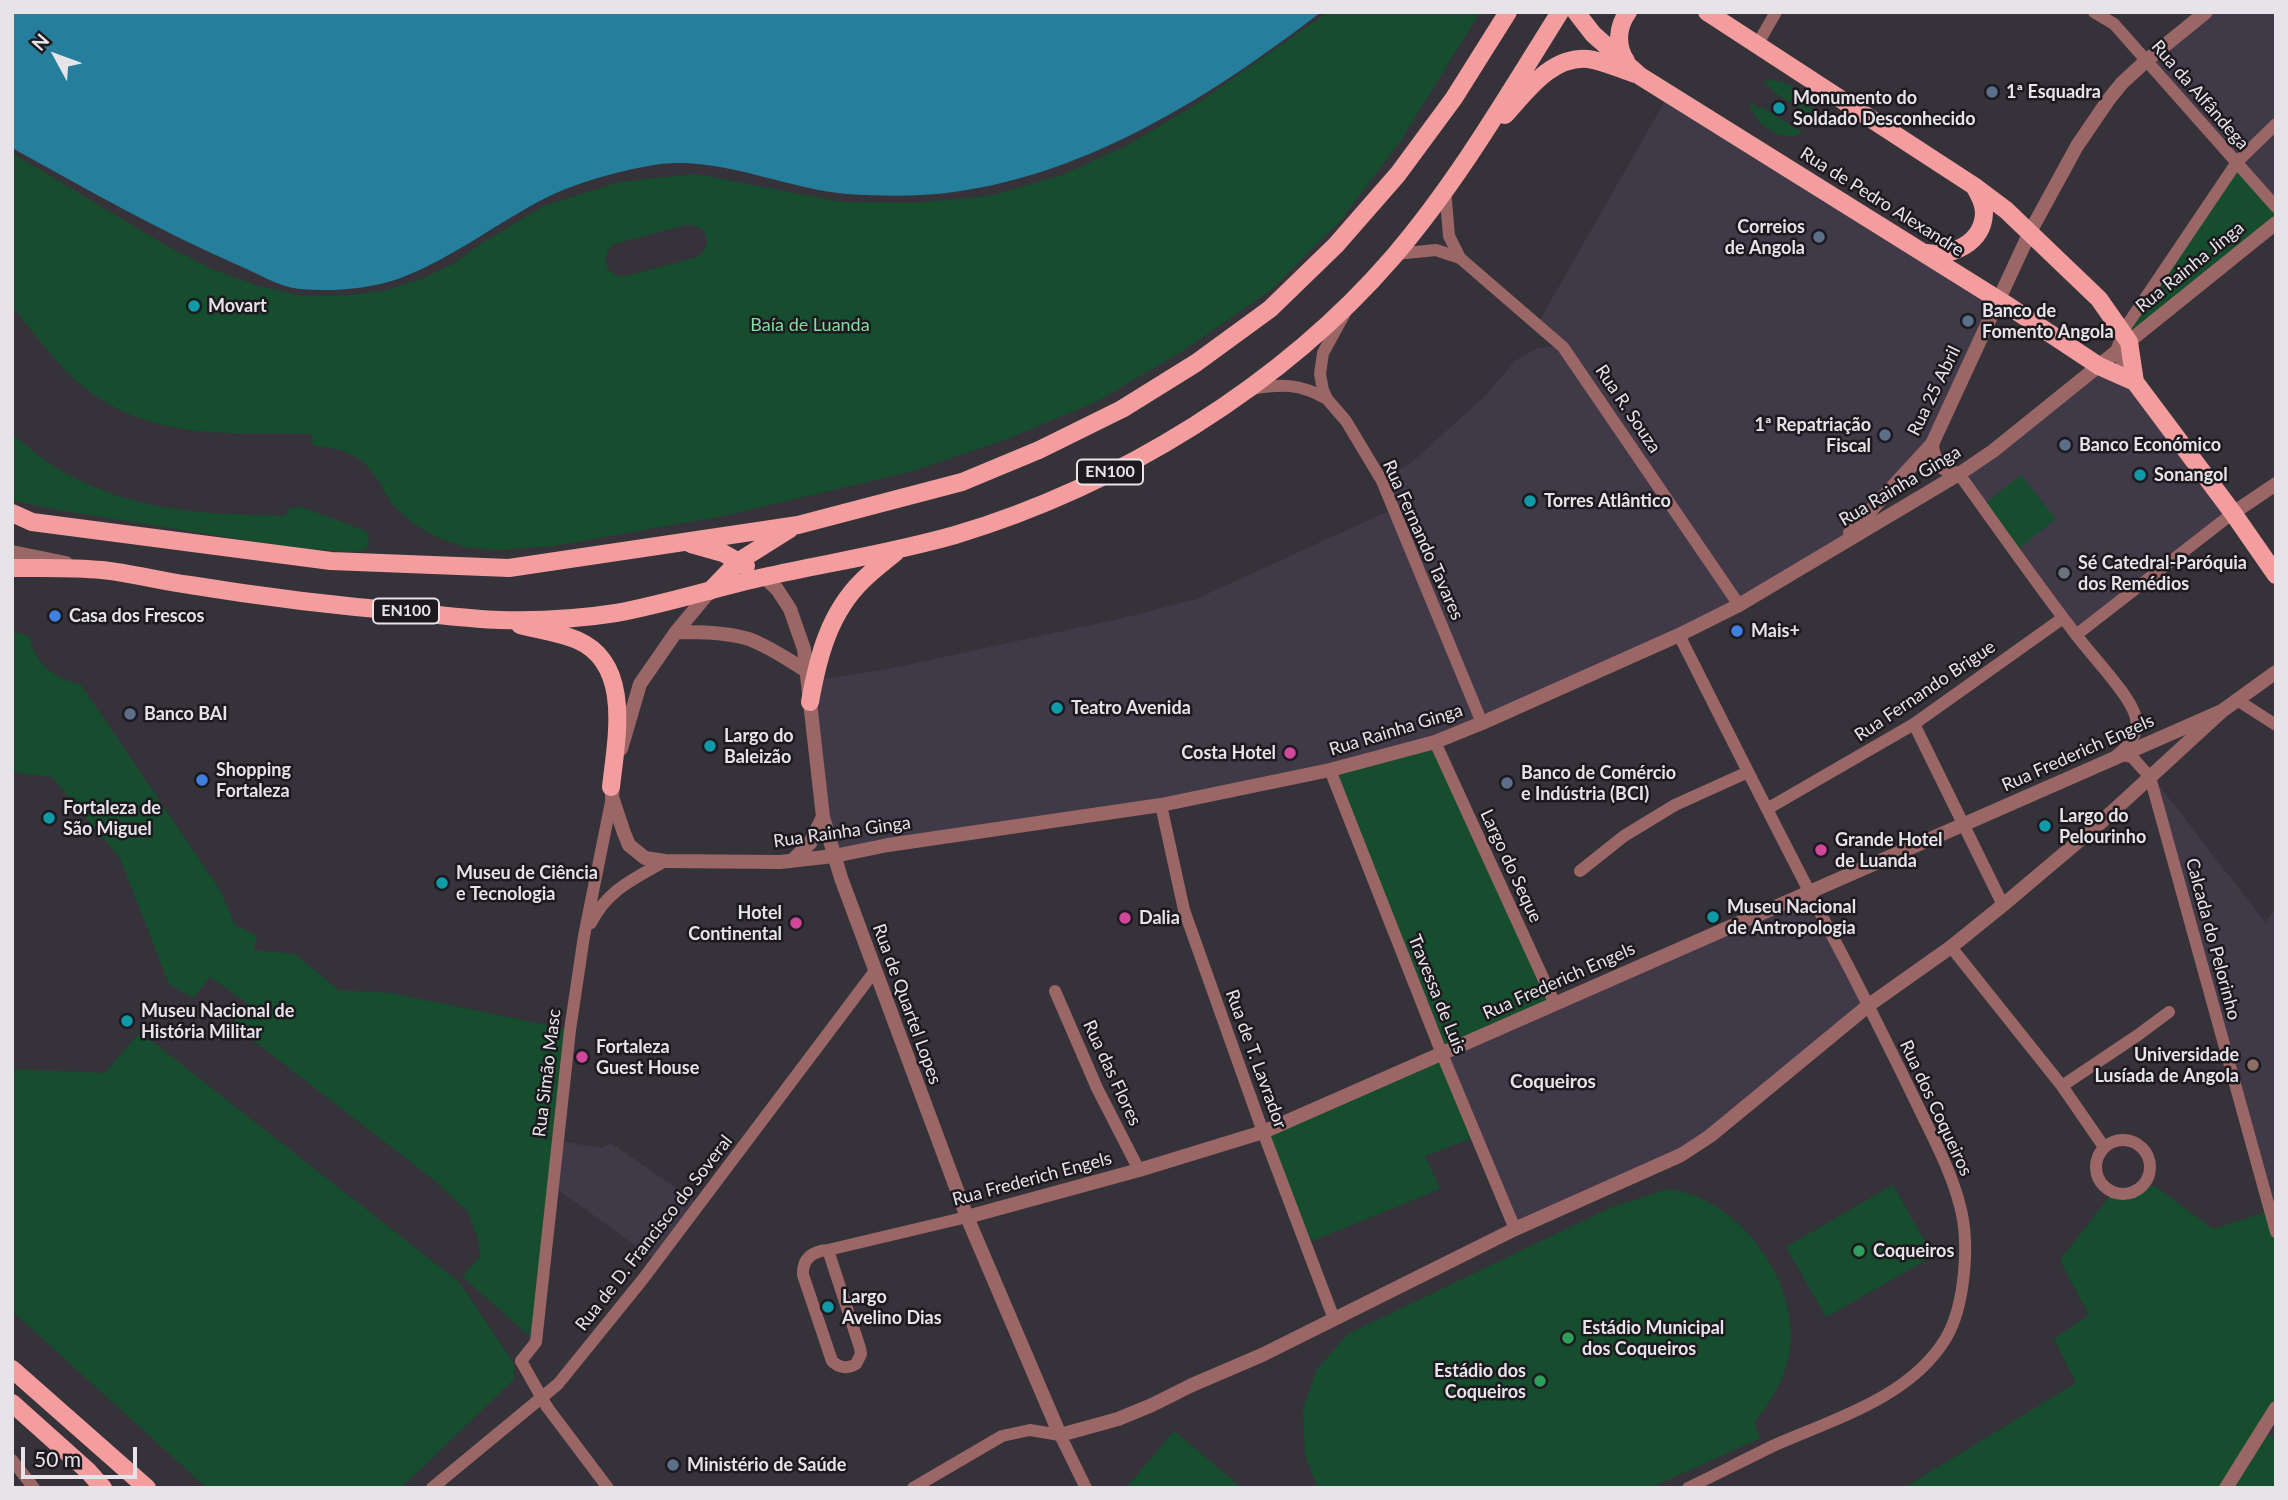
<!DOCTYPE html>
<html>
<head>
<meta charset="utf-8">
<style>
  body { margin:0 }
  #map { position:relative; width:2288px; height:1500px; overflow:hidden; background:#35323a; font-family:Lato,sans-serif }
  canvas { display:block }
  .frame { position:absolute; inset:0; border:14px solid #e6e4e9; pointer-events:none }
  .north { position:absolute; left:21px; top:21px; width:70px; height:70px; -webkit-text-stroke:5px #1c1a1e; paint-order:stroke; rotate:311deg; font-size:19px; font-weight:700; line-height:28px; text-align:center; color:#e6e4e9 }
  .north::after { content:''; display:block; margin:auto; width:24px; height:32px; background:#e6e4e9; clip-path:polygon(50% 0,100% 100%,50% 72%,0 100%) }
  .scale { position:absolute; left:21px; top:1447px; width:116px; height:32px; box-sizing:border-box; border:4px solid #e6e4e9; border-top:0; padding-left:9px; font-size:21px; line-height:24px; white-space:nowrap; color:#e6e4e9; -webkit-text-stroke:5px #1c1a1e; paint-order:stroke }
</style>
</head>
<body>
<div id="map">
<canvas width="2288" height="1500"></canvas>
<div class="frame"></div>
<div class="north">N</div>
<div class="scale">50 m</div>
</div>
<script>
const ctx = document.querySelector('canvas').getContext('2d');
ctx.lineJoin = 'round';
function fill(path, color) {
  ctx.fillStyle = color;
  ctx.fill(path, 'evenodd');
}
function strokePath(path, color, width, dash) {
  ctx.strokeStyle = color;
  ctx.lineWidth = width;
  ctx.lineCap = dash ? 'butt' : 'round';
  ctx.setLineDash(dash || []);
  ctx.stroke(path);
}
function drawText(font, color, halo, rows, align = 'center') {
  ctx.font = font + ' Lato,sans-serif';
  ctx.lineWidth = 5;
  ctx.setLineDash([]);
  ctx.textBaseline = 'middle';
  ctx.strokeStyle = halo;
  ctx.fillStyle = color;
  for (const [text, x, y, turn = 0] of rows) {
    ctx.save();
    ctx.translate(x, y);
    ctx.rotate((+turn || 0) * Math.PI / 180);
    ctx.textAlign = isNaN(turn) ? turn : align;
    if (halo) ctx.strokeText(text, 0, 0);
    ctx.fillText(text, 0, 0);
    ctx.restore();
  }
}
const built = new Path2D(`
  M2209 12H2276V207L2147 60Z
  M1669 94 1999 300 1932 444 1840 544 1739 605 1482 723 1330 770 834 856 814 680 889 669 1127 617 1196 599 1393 509 1382 481 1412 462 1486 395 1515 361 1537 348 1562 346 1538 323Z
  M2116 352 2233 513 2076 635 1959 474Z
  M2157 783 2265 922 2276 909V1232Z
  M1810 893 1869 1005 1709 1134 1515 1229 1442 1054Z
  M558 1141 602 1148 611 1143 699 1204 657 1261 553 1186Z`);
const green = new Path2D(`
  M1328 12H1480L1401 140 1341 220 1271 290 1184 350 1098 401 1007 439 913 471 723 516 553 546 495 550 465 547 437 537 411 522 391 503 379 481 364 462 342 450 313 445 312 434C224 432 143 442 72 377 50 356 33 330 12 307V153L170 248 212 269 258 286 303 296 347 295 383 291 419 280 453 264 482 243 544 206 619 182 695 174 842 202 914 203 990 196 1062 175 1130 144 1195 105ZM685 225C706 223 715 244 698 257L622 277C604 273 600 256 614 244Z
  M1772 80C1792 83 1813 95 1813 117L1772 91 1773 89 1762 82Z
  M1749 102 1760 109 1762 107 1803 133C1780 144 1755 124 1749 102Z
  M2237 162 2276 207V223L2129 342 2123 331Z
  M12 434C25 444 37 455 50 464 126 512 199 514 285 516L289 509 301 507 366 531 369 535 368 547 362 551 346 552 282 546 52 509 12 500Z
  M2021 475 2056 519 2013 553 1978 509Z
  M12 631 29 636C37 667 52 676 81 685L220 890 235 925 257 936 253 950 295 954 338 990 391 993 570 1030 536 1342 462 1276 480 1257 478 1239 468 1212 433 1179 232 1024 247 1003 210 977 193 998 169 984 120 858 52 777 12 772Z
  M1435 742 1554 1003 1442 1054 1477 1136 1425 1156 1440 1189 1305 1244 1263 1132 1442 1054 1330 770Z
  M140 1032 460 1283 514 1364V1379L401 1488H207L12 1311V1069L105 1073Z
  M2145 1183 2156 1187 2213 1229 2270 1211 2276 1232V1408L2261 1431 2276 1439V1488H1904L2076 1383 2054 1339 2089 1315 2060 1260 2113 1192C2127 1195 2134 1191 2145 1183Z
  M1893 1185 1933 1256 1826 1317 1786 1247Z
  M1666 1189C1679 1191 1694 1194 1706 1201 1756 1227 1796 1289 1790 1346 1787 1375 1773 1400 1754 1422L1760 1438 1650 1488H1318L1305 1455 1303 1409 1317 1369 1348 1334 1610 1208C1629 1201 1647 1197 1666 1189Z
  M1174 1431 1242 1488H1126Z`);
const water = new Path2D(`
  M12 12H1321C1213 95 1091 173 954 192 919 197 882 196 847 194 790 189 736 163 679 163 658 163 636 168 616 173 588 180 561 189 536 203 492 227 445 262 398 279 367 289 332 292 300 289 279 287 259 274 240 266 161 232 87 189 12 148Z`);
const minor = new Path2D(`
  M2094 12 2114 24 2276 207
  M1757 45 1776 12
  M1445 189 1449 236 1460 258 1563 347 1739 605
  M1396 254 1436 250 1460 258
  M1345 313 1323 353 1320 374 1323 390 1327 399 1346 421 1382 481 1482 723
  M2134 380 2116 352 2123 331 2237 162 2276 124
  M1250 389C1281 384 1299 383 1327 399
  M1959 474C1998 528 2036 583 2077 636 2091 655 2133 698 2136 719 2139 735 2128 746 2117 755
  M1679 635C1734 744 1789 854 1846 962 1870 1008 1893 1055 1916 1102 1932 1136 1951 1170 1960 1206 1970 1242 1965 1306 1946 1338 1911 1397 1834 1419 1775 1445 1746 1459 1717 1474 1688 1488
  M2076 635 2233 513
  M2237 700 2276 725
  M1914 724 2003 905
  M1435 742 1555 1004
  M2122 755 2132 757 2150 777 2276 1232
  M1330 770 1442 1054 1515 1229
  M1161 805 1184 910 1263 1132 1334 1319
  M1767 809 1914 724 2063 618
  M1580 871 1624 836 1675 805 1748 772
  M591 923C607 890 634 879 665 861
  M1951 947 2062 1086 2104 1147
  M1055 991 1097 1088 1139 1170
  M2062 1086 2138 1035 2169 1012
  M2096 1167a27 27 0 1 1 54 0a27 27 0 1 1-54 0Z
  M828 1250 860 1348 861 1354 856 1364C848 1369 839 1368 832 1361L803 1275C802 1258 813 1251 828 1250Z
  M828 1250 967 1217
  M521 1361 536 1342 570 1030 584 936 612 797
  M547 1407 608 1488
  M12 1460 34 1488
  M432 1488 558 1384 643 1279 874 972
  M913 1488 1002 1436 1030 1430 1060 1435 1086 1488`);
const tertiary = new Path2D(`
  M1932 444C1933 462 1942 471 1959 474
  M2233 513 2276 484
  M1850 533 1932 444 2030 232 2077 146 2109 99 2122 83 2147 60 2206 12
  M12 552 66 563
  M764 577 777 589 790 609 804 649 823 817 841 878 967 1217 1060 1435 1118 1419 1152 1405 1192 1385 1262 1355 1515 1229 1681 1155 1710 1136 1869 1005 1951 947 2003 905 2099 824 2222 711
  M676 632C700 632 725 632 749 639 770 647 789 660 808 672
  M621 749 640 684 676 632 710 591
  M613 779 612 797 624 833 629 845 645 858 665 861 780 862 834 856 888 845 1161 805 1330 770 1435 742 1482 723 1679 635 1739 605 1959 474 1993 451 2276 223
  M792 861 810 843 823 817
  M967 1217 1139 1170 1263 1132 2222 711 2276 672
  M2226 1488 2276 1408`);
const primary = new Path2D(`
  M1576 12 1593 34 1640 76 2010 307 2099 366 2135 382
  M1707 12 1974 186 2006 210 2099 299 2129 342 2135 382 2233 513 2276 575
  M1626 61C1616 46 1617 27 1628 12
  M1505 115C1527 91 1551 56 1588 59 1603 61 1620 69 1635 74
  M1926 253C1952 257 1983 243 1984 213 1984 203 1979 194 1974 186
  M12 513 32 522 331 561 509 568 798 525 962 482 1039 450 1122 409 1196 363 1270 309 1336 245 1398 174 1454 98 1508 12
  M691 544 723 553 746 566
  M12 568C42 568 72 567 102 570 131 573 160 581 190 585 263 597 337 606 411 612 441 615 471 619 500 620 538 621 578 619 616 613 666 604 714 588 764 577 827 563 892 553 955 535 1119 486 1283 385 1394 256 1458 181 1508 95 1560 12
  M710 591 739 561 790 529
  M520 625C539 630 560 633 577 640 633 664 616 740 611 787
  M810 702C818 657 829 613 863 580 873 570 885 561 896 552
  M12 1369 147 1488
  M12 1403 88 1471 103 1488`);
const minorBridge = new Path2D(`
  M521 1361 547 1407`);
const markers = [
  [1992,92,7,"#5c6f8a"],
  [1779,108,7,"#0f9aa8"],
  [1819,237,7,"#5c6f8a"],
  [194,306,7,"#0f9aa8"],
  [1968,321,7,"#5c6f8a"],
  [1885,435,7,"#5c6f8a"],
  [2065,445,7,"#5c6f8a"],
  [2140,475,7,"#0f9aa8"],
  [1530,501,7,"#0f9aa8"],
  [2064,573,7,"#6b7280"],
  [55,616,7,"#3f7fe0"],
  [1737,631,7,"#3f7fe0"],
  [1057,708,7,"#0f9aa8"],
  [130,714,7,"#5c6f8a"],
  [710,746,7,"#0f9aa8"],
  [1290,753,7,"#d1479c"],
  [202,780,7,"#3f7fe0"],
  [1507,783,7,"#5c6f8a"],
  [49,818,7,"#0f9aa8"],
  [2045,826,7,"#0f9aa8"],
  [1821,850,7,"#d1479c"],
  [442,883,7,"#0f9aa8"],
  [1713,917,7,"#0f9aa8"],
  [1125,918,7,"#d1479c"],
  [796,923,7,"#d1479c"],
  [127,1021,7,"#0f9aa8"],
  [582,1057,7,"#d1479c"],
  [2253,1065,7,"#8d6e63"],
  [1859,1251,7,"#2e9e5b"],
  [828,1307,7,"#0f9aa8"],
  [1568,1338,7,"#2e9e5b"],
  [1540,1381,7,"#2e9e5b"],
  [673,1465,7,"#5c6f8a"]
];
const shields = [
  [1110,472,66],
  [406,611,66]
];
const shieldNames = [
  ["EN100",1110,472],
  ["EN100",406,611]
];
const poiNames = [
  ["1ª Esquadra",2006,92],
  ["Monumento do",1793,98],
  ["Soldado Desconhecido",1793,119],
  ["Correios",1805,227,"right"],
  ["de Angola",1805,248,"right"],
  ["Movart",208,306],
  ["Banco de",1982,311],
  ["Fomento Angola",1982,332],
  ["1ª Repatriação",1871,425,"right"],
  ["Fiscal",1871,446,"right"],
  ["Banco Económico",2079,445],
  ["Sonangol",2154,475],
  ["Torres Atlântico",1544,501],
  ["Sé Catedral-Paróquia",2078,563],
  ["dos Remédios",2078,584],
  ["Casa dos Frescos",69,616],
  ["Mais+",1751,631],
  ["Teatro Avenida",1071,708],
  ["Banco BAI",144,714],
  ["Largo do",724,736],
  ["Baleizão",724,757],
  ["Costa Hotel",1276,753,"right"],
  ["Shopping",216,770],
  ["Fortaleza",216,791],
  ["Banco de Comércio",1521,773],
  ["e Indústria (BCI)",1521,794],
  ["Fortaleza de",63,808],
  ["São Miguel",63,829],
  ["Largo do",2059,816],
  ["Pelourinho",2059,837],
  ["Grande Hotel",1835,840],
  ["de Luanda",1835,861],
  ["Museu de Ciência",456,873],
  ["e Tecnologia",456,894],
  ["Museu Nacional",1727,907],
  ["de Antropologia",1727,928],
  ["Hotel",782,913,"right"],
  ["Continental",782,934,"right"],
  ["Dalia",1139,918],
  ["Museu Nacional de",141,1011],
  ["História Militar",141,1032],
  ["Fortaleza",596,1047],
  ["Guest House",596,1068],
  ["Universidade",2239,1055,"right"],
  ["Lusíada de Angola",2239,1076,"right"],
  ["Coqueiros",1873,1251],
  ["Largo",842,1297],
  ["Avelino Dias",842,1318],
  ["Estádio Municipal",1582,1328],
  ["dos Coqueiros",1582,1349],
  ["Estádio dos",1526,1371,"right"],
  ["Coqueiros",1526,1392,"right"],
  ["Ministério de Saúde",687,1465]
];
const streetNames = [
  ["Rua da Alfândega",2200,95,49],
  ["Rua de Pedro Alexandre",1882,202,32],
  ["Rua Rainha Jinga",2190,267,-39],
  ["Rua 25 Abril",1934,391,-64],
  ["Rua R. Souza",1628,409,56],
  ["Rua Rainha Ginga",1900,486,-31],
  ["Rua Fernando Tavares",1423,540,66],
  ["Rua Fernando Brigue",1925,691,-34],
  ["Rua Rainha Ginga",1396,730,-17],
  ["Rua Frederich Engels",2078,753,-24],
  ["Rua Rainha Ginga",842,832,-8],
  ["Largo do Seque",1511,866,65],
  ["Calcada do Pelorinho",2213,939,75],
  ["Rua Frederich Engels",1559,981,-24],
  ["Travessa de Luis",1437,994,68],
  ["Rua de Quartel Lopes",907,1004,70],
  ["Rua de T. Lavrador",1256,1059,70],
  ["Rua Simão Masc",547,1073,-83],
  ["Rua das Flores",1112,1073,65],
  ["Rua dos Coqueiros",1936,1108,65],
  ["Rua Frederich Engels",1032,1179,-15],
  ["Rua de D. Francisco do Soveral",654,1233,-52]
];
const parkNames = [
  ["Baía de Luanda",810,325]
];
const neighbourhoodNames = [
  ["Coqueiros",1553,1082]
];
fill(built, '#403a48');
fill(green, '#164d2e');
fill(water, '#257f9c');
strokePath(minor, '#9b6666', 12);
strokePath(tertiary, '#9b6666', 14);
strokePath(primary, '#f49d9e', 18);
strokePath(minorBridge, '#9b6666', 12);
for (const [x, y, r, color] of markers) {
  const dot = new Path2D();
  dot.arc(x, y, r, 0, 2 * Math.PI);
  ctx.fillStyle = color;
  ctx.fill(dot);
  strokePath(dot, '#1c1a1e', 2.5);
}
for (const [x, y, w] of shields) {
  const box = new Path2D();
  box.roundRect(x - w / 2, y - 12.5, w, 25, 5);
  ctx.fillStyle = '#1c1a1e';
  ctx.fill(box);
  strokePath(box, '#e6e4e9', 2);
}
drawText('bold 16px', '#e6e4e9', null, shieldNames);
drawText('bold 18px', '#e6e4e9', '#1c1a1e', poiNames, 'left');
drawText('18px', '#e6e4e9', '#1c1a1e', streetNames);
drawText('18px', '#80dda2', '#1c1a1e', parkNames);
drawText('bold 19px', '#e6e4e9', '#1c1a1e', neighbourhoodNames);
</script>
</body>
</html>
